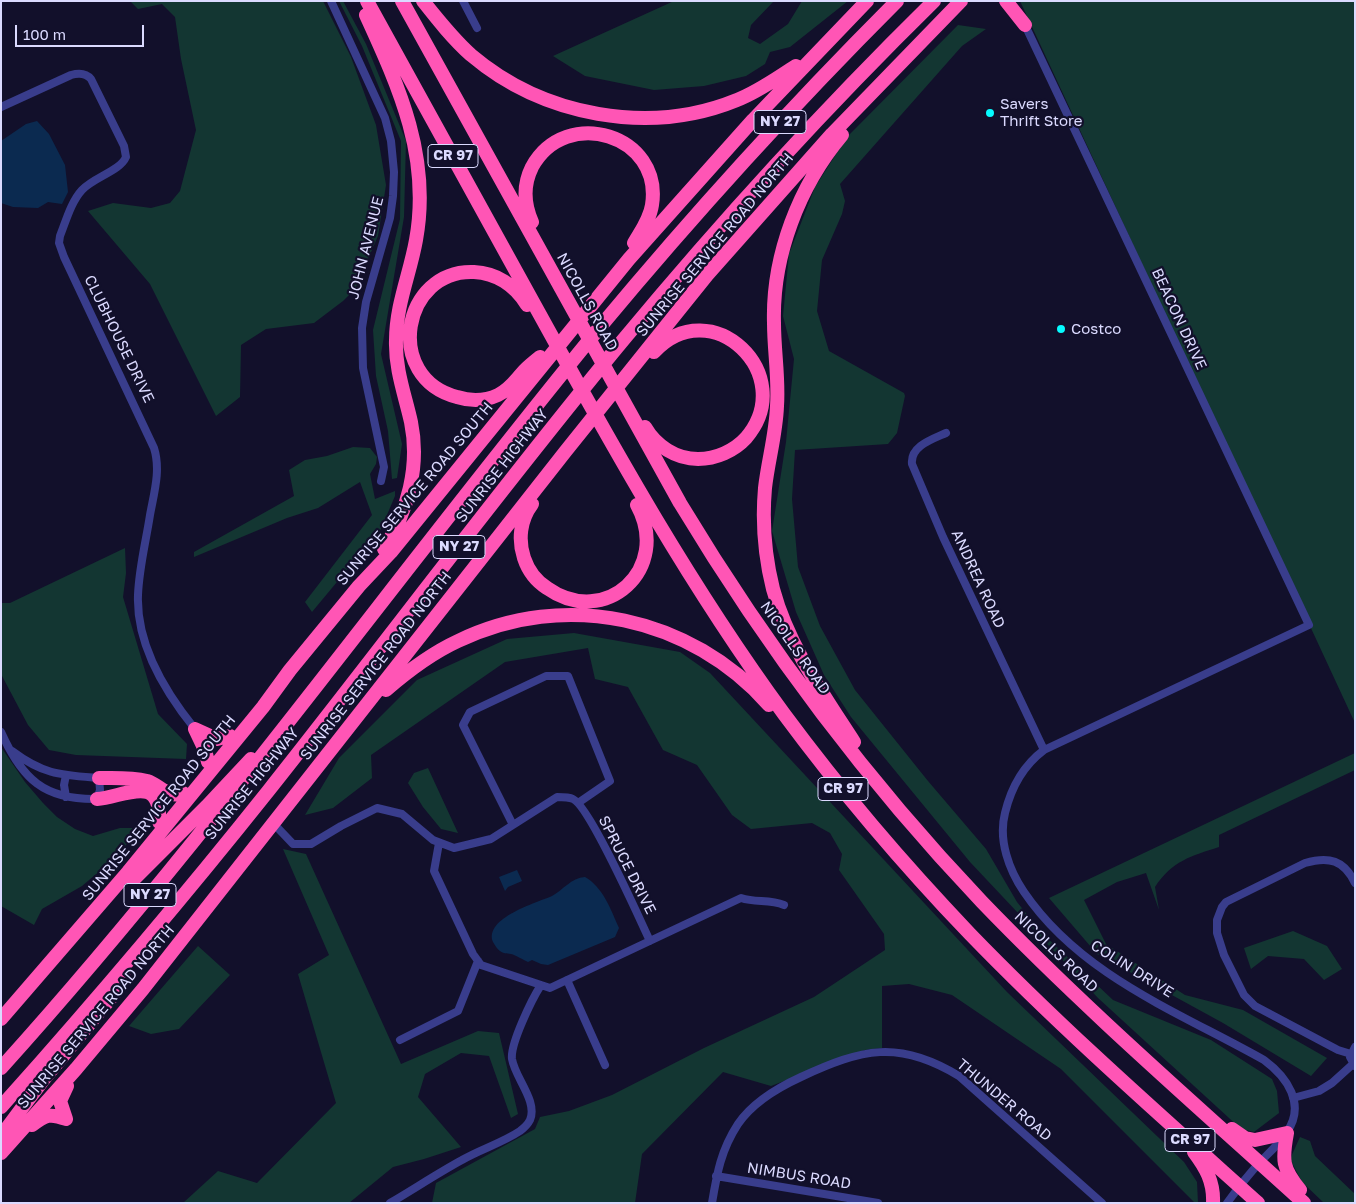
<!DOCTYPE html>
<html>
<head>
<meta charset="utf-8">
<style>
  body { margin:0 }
  #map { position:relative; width:1356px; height:1204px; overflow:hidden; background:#12102b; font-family:"Golos Text",sans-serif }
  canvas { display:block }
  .frame { position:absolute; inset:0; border:2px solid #dbdaff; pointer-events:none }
  .scale { position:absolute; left:15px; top:25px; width:129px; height:22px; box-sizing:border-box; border:2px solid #dbdaff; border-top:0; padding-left:6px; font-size:15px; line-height:18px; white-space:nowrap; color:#dbdaff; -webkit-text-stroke:4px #12102b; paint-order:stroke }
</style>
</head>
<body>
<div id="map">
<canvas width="1356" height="1204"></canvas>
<div class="frame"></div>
<div class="scale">100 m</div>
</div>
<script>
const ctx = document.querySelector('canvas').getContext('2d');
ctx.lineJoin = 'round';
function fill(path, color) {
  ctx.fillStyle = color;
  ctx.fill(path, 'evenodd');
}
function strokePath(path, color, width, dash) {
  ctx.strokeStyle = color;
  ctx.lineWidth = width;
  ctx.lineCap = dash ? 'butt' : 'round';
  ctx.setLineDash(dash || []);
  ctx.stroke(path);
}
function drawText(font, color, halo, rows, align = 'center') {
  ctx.font = font + ' "Golos Text",sans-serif';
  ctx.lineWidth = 4.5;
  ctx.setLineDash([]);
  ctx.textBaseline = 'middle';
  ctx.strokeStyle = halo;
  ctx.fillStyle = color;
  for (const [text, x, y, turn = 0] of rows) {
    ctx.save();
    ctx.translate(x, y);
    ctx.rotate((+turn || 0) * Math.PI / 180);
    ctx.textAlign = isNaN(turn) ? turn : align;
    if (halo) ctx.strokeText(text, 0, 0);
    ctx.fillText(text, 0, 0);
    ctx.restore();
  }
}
const green = new Path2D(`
  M130 1H323L351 57 376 125 386 185 378 236 355 289 343 301 314 323 266 329 241 345 240 397 216 416 150 284 88 211 113 203 151 208 170 203 180 191 196 130 181 59 175 17 162 4 138 9Z
  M339 1H343L366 44 406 141 404 217 381 354 402 444 397 478 392 479 388 431 376 376 373 330 400 219 401 141 362 46Z
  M674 1H774L751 25 748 38 760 44 788 24 802 1H848L790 47 770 52 765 64 746 76 704 86 654 90 585 76 553 56Z
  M1020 1H1355V723Z
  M958 25 986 29 962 46 840 184 845 201 842 214 822 260 817 311 829 351 904 393 905 396 897 433 888 444 795 450 792 499 798 567 820 626 855 690 928 781 986 849 1017 902 1042 933 1113 1000 1211 1040 1272 1079 1277 1091 1279 1113 1254 1132 1241 1129 1098 998 970 862 851 717 824 675 796 612 772 531 786 442 794 359 783 316 789 254 815 187 847 137Z
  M353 447 370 448 377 457 376 464 370 474 375 499 395 491V496L381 529 312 612 305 602 372 515 360 482 318 508 287 518 194 557V552L294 496 289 470 305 460 327 456Z
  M125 548 126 573 123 597 158 714 187 744 186 759 76 755 49 750 28 725 1 674V603H10Z
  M574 633 680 652 710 673 1007 992 1184 1162 1197 1182 1198 1203H1195L1061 1069 952 995 909 984 882 986V1048L865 1050 771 1086 723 1072 642 1154 635 1203H432L436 1183 535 1129 540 1117 569 1111 612 1095 704 1048 814 997 885 950 884 934 839 870 842 854 830 833 812 823 751 829 732 815 697 765 663 750 628 687 595 679 588 648 505 662 371 755 372 778 333 808 305 815 339 758 417 680 507 639Z
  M1 747 25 782 43 803 57 817 75 829 93 836 120 828H142L108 864 82 886 42 909 34 925 1 906Z
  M1355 753V770L1219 835V847C1191 856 1172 861 1155 887L1159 910 1146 873 1117 882 1084 900 1106 944 1185 995 1243 1010 1327 1058 1311 1076 1223 1023 1097 954 1049 898Z
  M428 768 458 833 441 829 423 807 408 783 414 773Z
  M283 849 306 854 401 1064 478 1031 499 1033 518 1114 511 1118 489 1056 461 1053 425 1074 418 1097 461 1147 424 1159 393 1167 349 1203H183L218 1171 257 1183 336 1103 298 974 329 955Z
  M1293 931 1327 946 1342 969 1324 980 1304 959 1268 956 1251 969 1244 948Z
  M198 946 230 975 179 1029 151 1034 129 1026Z
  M1300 1137 1310 1141 1315 1156 1355 1194V1203H1324L1302 1182 1290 1159Z`);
const water = new Path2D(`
  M37 121 49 134 65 165 68 192 62 204 48 202 38 208 13 207 1 203V141L26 124Z
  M517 870 522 881 508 887 505 891 499 877Z
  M585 877C603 887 611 910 619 928L615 937 548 965 541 964 532 960 528 962C523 960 516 955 511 954 506 953 504 954 500 951 497 949 495 945 493 942 484 918 536 903 552 896 563 890 571 878 585 877Z`);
const street = new Path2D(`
  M331 1 385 118 391 141 394 172 393 196 390 218 366 302 362 328 363 368 384 467 381 481
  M463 1 477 28
  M1025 25 1309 625 1044 750C1024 765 1011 788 1005 813 998 840 1009 870 1024 892 1081 976 1179 1012 1264 1060 1287 1077 1306 1104 1287 1132 1280 1143 1270 1152 1261 1161 1249 1174 1238 1188 1227 1203
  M1 107 71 75C78 73 86 73 91 79L124 146 126 157C120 171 94 177 82 190 71 202 66 221 60 236L59 243 64 257 154 448C161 470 154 493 150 515 146 541 139 568 138 595 136 645 165 692 195 729
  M946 433C933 439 910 446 912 464L943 537 1044 750
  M1 732C22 779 44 800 97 799L100 790 99 778C61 775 44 775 12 751
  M66 797 64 785 66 775
  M274 824 293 844H311L341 826 377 808 402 814 433 840 454 848 491 839 557 797C562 797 569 797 573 799 590 807 639 918 650 941
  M513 825 463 725 470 712 546 676H568L610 781 578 803
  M439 843 434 871 473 954 481 965 550 988 741 898C756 903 769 899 784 905
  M567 980 605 1065
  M400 1040 458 1011 478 961
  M1355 1047 1350 1057 1355 1066
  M1351 1054 1338 1050 1255 1006 1244 995 1224 955 1217 933V920L1222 907 1226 902 1305 863C1329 856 1344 860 1355 883
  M1293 1098 1319 1091 1332 1083 1353 1064
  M716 1176 878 1203
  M390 1203C414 1189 438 1173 462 1160 481 1149 502 1143 520 1131 524 1128 528 1124 530 1120 538 1101 515 1078 512 1059 510 1044 532 999 541 985
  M712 1203C717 1173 721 1150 738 1124 753 1102 777 1088 801 1077 862 1049 898 1039 959 1076L1102 1203`);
const highway = new Path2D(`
  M367 1C425 105 482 209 539 313 615 451 691 587 784 714 841 791 904 865 970 934 1061 1028 1160 1115 1258 1203
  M402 1 680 503C766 646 867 781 982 902 1084 1008 1195 1104 1304 1203
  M423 1C438 20 453 39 471 55 543 116 649 136 737 100 758 92 777 78 796 66
  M1006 1 1025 25
  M366 15C400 89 431 158 416 240 410 274 396 305 396 340 395 369 405 395 411 422 420 466 408 511 384 549
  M842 135C799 186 772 256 774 323 774 351 779 378 777 406 776 434 768 461 765 488 762 522 765 557 773 589 788 645 823 694 854 742
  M532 222C524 204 523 185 532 167 566 105 663 135 652 205 650 219 641 231 634 243
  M527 305C515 285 496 273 474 272 402 269 383 378 457 397 470 401 485 401 498 395 511 389 516 379 526 369 530 365 535 361 540 357
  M645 427C656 446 676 459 698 459 716 459 734 451 746 438 800 375 711 290 654 352
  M532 504C520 520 518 540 524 558 528 570 536 581 547 588 605 629 672 569 637 505
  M386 690C408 671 432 653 458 641 565 589 691 617 769 705
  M195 729 217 739 230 736
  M195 729 205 750 208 762
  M99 778C115 778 131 777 147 781 160 785 168 799 183 793
  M97 799C124 797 162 772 159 822
  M130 883 207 806 251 759
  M1 1019 128 872 263 707 290 670 359 586 391 552 629 259 753 120 867 1
  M1 1068C214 832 398 573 600 327 694 214 793 105 897 1
  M1 1107C93 1004 183 898 269 790 388 640 502 486 624 339 722 221 825 108 934 1
  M66 1119 60 1101 67 1086
  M32 1125C46 1115 49 1113 66 1119
  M1232 1129 1245 1138 1255 1140 1287 1133C1282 1160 1282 1168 1300 1190
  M1 1136 43 1080 114 994 124 977
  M1194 1152C1206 1168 1214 1182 1213 1203
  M1 1153 76 1069 143 989 565 452 707 275 832 134 961 1`);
const markers = [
  [990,113,5,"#06fbff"],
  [1061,329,5,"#06fbff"]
];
const shields = [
  [780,122,52],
  [453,156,50],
  [459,547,52],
  [843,789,50],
  [150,895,52],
  [1190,1140,50]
];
const shieldNames = [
  ["NY 27",780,122],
  ["CR 97",453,156],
  ["NY 27",459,547],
  ["CR 97",843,789],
  ["NY 27",150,895],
  ["CR 97",1190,1140]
];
const poiNames = [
  ["Savers",1000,104],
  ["Thrift Store",1000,121],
  ["Costco",1071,329]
];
const streetNames = [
  ["SUNRISE SERVICE ROAD NORTH",715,245,-50],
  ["JOHN AVENUE",366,248,-76],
  ["NICOLLS ROAD",587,302,61],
  ["BEACON DRIVE",1179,319,65],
  ["CLUBHOUSE DRIVE",119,339,64],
  ["SUNRISE HIGHWAY",502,466,-52],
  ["SUNRISE SERVICE ROAD SOUTH",415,494,-50],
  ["ANDREA ROAD",978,579,65],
  ["NICOLLS ROAD",795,648,55],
  ["SUNRISE SERVICE ROAD NORTH",376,666,-52],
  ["SUNRISE HIGHWAY",252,784,-51],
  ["SUNRISE SERVICE ROAD SOUTH",159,808,-51],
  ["SPRUCE DRIVE",627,865,63],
  ["NICOLLS ROAD",1056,952,44],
  ["COLIN DRIVE",1132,969,32],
  ["SUNRISE SERVICE ROAD NORTH",96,1017,-50],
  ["THUNDER ROAD",1004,1100,40],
  ["NIMBUS ROAD",799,1176,9]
];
fill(green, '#133632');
fill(water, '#0b2a50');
strokePath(street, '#393d8c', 8);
strokePath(highway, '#ff55b5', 14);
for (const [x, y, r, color] of markers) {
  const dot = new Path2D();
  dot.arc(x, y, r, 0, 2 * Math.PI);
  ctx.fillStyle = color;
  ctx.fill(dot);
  strokePath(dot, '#12102b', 2);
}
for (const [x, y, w] of shields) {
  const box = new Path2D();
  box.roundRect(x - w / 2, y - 11.5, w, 23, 4);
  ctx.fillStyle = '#12102b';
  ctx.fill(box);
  strokePath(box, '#dbdaff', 1);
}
drawText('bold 14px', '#dbdaff', null, shieldNames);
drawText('15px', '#dbdaff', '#12102b', poiNames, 'left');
drawText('15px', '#dbdaff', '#12102b', streetNames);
</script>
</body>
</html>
